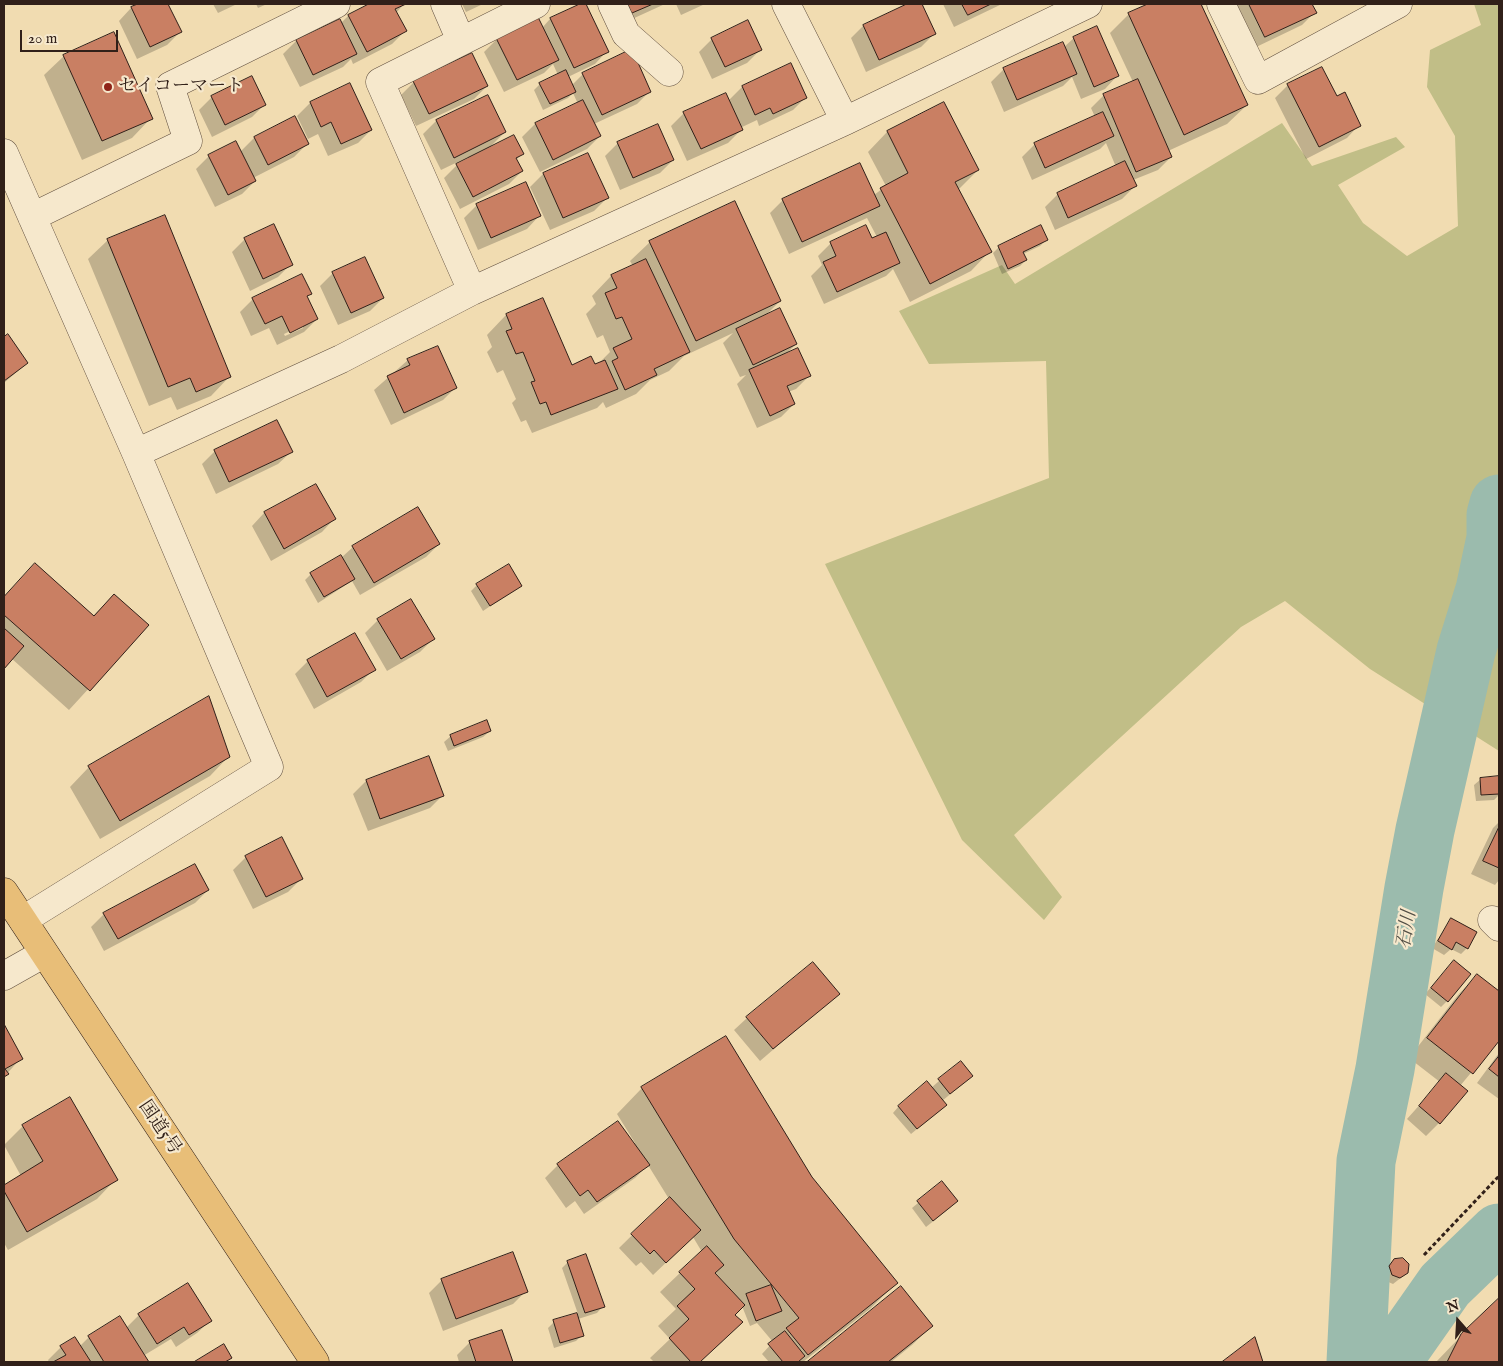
<!DOCTYPE html>
<html>
<head>
<meta charset="utf-8">
<style>
  body { margin:0 }
  #map { position:relative; width:1503px; height:1366px; overflow:hidden; background:#f1dcb1; font-family:"IM FELL English",serif }
  canvas { display:block }
  .frame { position:absolute; inset:0; border:5px solid #312019; pointer-events:none }
  .north { position:absolute; left:1433px; top:1296px; width:50px; height:50px; -webkit-text-stroke:4px #f6e8cc; paint-order:stroke; rotate:341deg; font-size:14px; font-weight:700; line-height:20px; text-align:center; color:#312019 }
  .north::after { content:''; display:block; margin:auto; width:18px; height:22px; background:#312019; clip-path:polygon(50% 0,100% 100%,50% 72%,0 100%) }
  .scale { position:absolute; left:20px; top:30px; width:98px; height:22px; box-sizing:border-box; border:2px solid #312019; border-top:0; padding-left:6px; font-size:15px; line-height:18px; white-space:nowrap; color:#312019; -webkit-text-stroke:4px #f6e8cc; paint-order:stroke }
</style>
</head>
<body>
<div id="map">
<canvas width="1503" height="1366"></canvas>
<div class="frame"></div>
<div class="north">N</div>
<div class="scale">20 m</div>
</div>
<script>
const ctx = document.querySelector('canvas').getContext('2d');
ctx.lineJoin = 'round';
function fill(path, color) {
  ctx.fillStyle = color;
  ctx.fill(path, 'evenodd');
}
function strokePath(path, color, width, dash) {
  ctx.strokeStyle = color;
  ctx.lineWidth = width;
  ctx.lineCap = dash ? 'butt' : 'round';
  ctx.setLineDash(dash || []);
  ctx.stroke(path);
}
function drawText(font, color, halo, rows, align = 'center') {
  ctx.font = font + ' "IM FELL English","Noto Serif JP",serif';
  ctx.lineWidth = 4.5;
  ctx.setLineDash([]);
  ctx.textBaseline = 'middle';
  ctx.strokeStyle = halo;
  ctx.fillStyle = color;
  for (const [text, x, y, turn = 0] of rows) {
    ctx.save();
    ctx.translate(x, y);
    ctx.rotate((+turn || 0) * Math.PI / 180);
    ctx.textAlign = isNaN(turn) ? turn : align;
    if (halo) ctx.strokeText(text, 0, 0);
    ctx.fillText(text, 0, 0);
    ctx.restore();
  }
}
const green = new Path2D(`
  M1474 4H1499V751L1370 669 1285 601 1241 627 1014 835 1062 897 1044 920 962 840 825 564 1049 478 1046 361 929 364 899 311 1002 265 1015 284 1282 123 1312 166 1396 137 1405 147 1338 185 1363 223 1407 256 1458 226 1455 136 1427 87 1430 50 1481 25Z`);
const shadow = new Path2D(`
  M141 4H167L180 32 167 45 137 59 119 21 131 8Z
  M213 4H237L218 13Z
  M256 4H267L258 8Z
  M372 4H404L396 13 405 31 392 44 353 64 351 59 343 67 300 87 283 54 296 41 339 20 341 23 348 16Z
  M462 4H483L466 12Z
  M583 4H585L607 51 595 64 568 77 572 85 583 74 650 91 637 104 594 124 600 136 587 149 540 172 522 137 535 124 578 104 573 93 568 98 543 110 534 90 540 84 558 75 553 64 544 73 504 92 484 52 497 39 537 19 542 28 550 19Z
  M609 4H665L619 25Z
  M676 4H705L681 15Z
  M910 4H920L934 34 921 47 866 72 851 38 863 26Z
  M943 4H1002L954 27Z
  M1151 4H1200L1247 105 1227 124 1168 151 1171 157 1158 170 1133 180 1135 186 1122 199 1055 230 1045 207 1058 194 1116 167 1106 143 1100 149 1032 180 1022 157 1035 144 1095 117 1091 108 1104 95 1133 82 1110 33 1129 14Z
  M1239 4H1311L1315 12 1302 25 1252 49 1233 10Z
  M1074 38 1117 76 1105 89 1081 99 1072 77 1063 86 1004 112 991 82 1004 69 1064 47Z
  M712 39 760 50 747 63 712 79 699 52Z
  M64 56 151 118 132 138 82 160 44 75Z
  M414 82 487 86 474 99 416 126 401 95Z
  M349 85 371 130 358 143 328 156 318 134 308 139 297 116 310 103Z
  M1288 85 1337 98 1359 125 1347 138 1306 159 1275 98Z
  M742 87 806 97 793 110 759 126 757 120 740 128 741 130 728 143 687 161 671 126 684 113 728 101Z
  M212 97 265 104 252 117 212 137 199 110Z
  M488 97 505 132 488 149 522 154 516 160 522 171 509 184 460 209 444 178 457 165 469 159 468 157 441 170 423 134 436 121Z
  M944 103 978 170 958 190 990 251 971 271 910 302 893 269 886 276 824 304 811 276 822 265 818 256 831 243 877 237 867 218 789 254 770 213 783 200 874 195 886 186 868 152 887 132Z
  M294 118 307 144 294 157 253 178 255 181 242 194 215 207 196 169 209 156 240 152 254 138Z
  M618 143 673 160 660 173 620 190 605 156Z
  M588 154 607 198 594 211 550 230 530 187 543 174Z
  M477 205 539 216 527 229 478 250 464 218Z
  M245 239 291 264 278 277 250 291 232 252Z
  M108 240 230 376 211 396 177 410 171 397 149 406 88 259Z
  M1046 240 1040 246 1023 254 1026 260 1020 266 1002 274 993 253 999 247Z
  M650 242 780 301 765 316 796 344 785 355 809 376 796 389 788 392 794 404 781 417 757 428 737 384 746 375 740 377 723 343 733 333 684 356 669 371 650 380 636 394 606 408 603 402 597 408 532 433 526 420 521 422 512 403 516 399 503 370 497 373 487 352 492 347 487 335 506 315 542 300 572 367 599 363 610 352 603 335 597 338 586 314 596 304 592 296 611 276 633 266 630 261Z
  M333 273 383 298 370 311 338 325 320 286Z
  M310 294 306 297 317 319 304 332 277 345 269 328 251 336 240 312 253 299ZM303 325V328L285 336 284 334Z
  M7 335 27 363 4 383V338Z
  M408 360 456 387 443 400 391 425 374 390Z
  M215 451 291 452 278 464 216 494 202 464Z
  M315 485 334 519 322 532 271 561 252 526 264 513Z
  M439 544 426 557 360 595 352 581 318 603 305 580 311 574 341 558 353 547Z
  M35 565 93 616 114 595 147 625 69 710 11 658 4 667V597Z
  M477 585 520 586 483 611 471 591Z
  M378 620 433 639 420 652 387 671 365 633Z
  M308 661 374 669 361 682 314 709 295 674Z
  M490 731 483 737 448 751 444 742 451 736Z
  M229 756 210 776 100 839 70 787 89 767Z
  M429 758 443 795 430 808 368 831 353 794 366 781Z
  M1499 778V795L1494 800 1476 801 1474 785 1481 779Z
  M1499 822V880L1495 885 1471 874 1493 828Z
  M246 857 301 879 288 892 253 909 233 870Z
  M208 890 195 903 104 951 91 927 104 914Z
  M1451 919 1467 948 1461 954 1451 949 1444 955 1432 948Z
  M1454 961 1447 1001 1441 1007 1425 994Z
  M1477 975 1499 992V1039L1460 1086 1439 1123 1426 1136 1407 1119 1440 1082 1409 1058 1458 995Z
  M838 994 760 1061 734 1030 747 1018Z
  M4 1027 21 1058 4 1077Z
  M1499 1053V1099L1477 1083Z
  M961 1062 965 1082 942 1101 939 1111 911 1134 893 1113 899 1106 931 1088Z
  M642 1088 810 1178 896 1283 871 1308 803 1362H769L762 1354 773 1342 757 1323 750 1326 742 1306 734 1315 722 1342 699 1362H654L650 1358 670 1339 658 1326 676 1309 660 1292 702 1252 693 1237 653 1275 641 1262 636 1266 619 1248 669 1199 648 1165 635 1178 584 1214 575 1201 566 1208 545 1178 558 1165 635 1143 617 1114Z
  M23 1126 116 1179 97 1199 8 1250 4 1243V1186L21 1176 4 1145Z
  M942 1183 951 1207 926 1227 912 1208Z
  M1394 1260 1407 1273 1393 1284 1386 1281 1384 1274Z
  M568 1262 603 1306 597 1313 578 1319 582 1335 576 1341 554 1348 548 1328 554 1322 578 1314 562 1268Z
  M442 1280 526 1291 513 1304 443 1331 429 1293Z
  M901 1288 932 1326 912 1345 891 1362H809Z
  M1499 1299V1362H1436L1462 1335Z
  M139 1315 210 1321 197 1333 176 1347 171 1339 143 1356 147 1362H49L48 1360 61 1347 80 1346 89 1337 126 1328Z
  M501 1332 512 1362H459L457 1355 470 1342Z`);
const river = new Path2D(`
  M1356 1362 1366 1161 1385 1069 1414 888 1425 830 1466 651 1485 590 1496 538V515L1499 504
  M1391 1362 1445 1285 1499 1233`);
const building = new Path2D(`
  M138 4H168L182 32 150 47 131 7Z
  M369 4H406L395 9 407 31 367 52 348 15Z
  M580 4H586L609 52 574 68 550 18Z
  M628 4H653L632 13Z
  M907 4H922L936 34 879 60 863 25Z
  M962 4H991L968 15Z
  M1148 4H1201L1248 105 1184 135 1128 13Z
  M1249 4H1312L1317 13 1265 37Z
  M538 17 559 60 517 80 496 38Z
  M340 19 357 54 313 75 296 40Z
  M748 20 762 50 725 67 711 38Z
  M1097 26 1119 76 1094 87 1073 37Z
  M114 32 153 119 102 141 63 55Z
  M1063 42 1077 74 1017 100 1003 68Z
  M632 49 651 92 602 115 582 73Z
  M472 53 488 86 429 114 413 81Z
  M791 63 807 98 773 114 770 108 755 115 742 86Z
  M1322 67 1337 96 1345 92 1361 126 1319 147 1287 84Z
  M566 70 576 92 550 104 539 83Z
  M252 76 266 105 225 125 211 96Z
  M1138 79 1172 157 1136 172 1103 94Z
  M350 83 372 130 341 144 331 122 321 127 310 102Z
  M726 93 743 130 701 149 683 112Z
  M488 95 506 132 454 158 436 120Z
  M583 100 601 136 553 160 535 123Z
  M944 102 979 170 955 182 992 252 930 284 880 188 908 173 887 131Z
  M1103 112 1114 136 1045 168 1034 143Z
  M295 116 309 144 268 165 254 137Z
  M658 124 674 160 633 178 617 142Z
  M514 135 524 154 516 158 523 171 473 197 456 164Z
  M236 141 256 181 228 195 208 155Z
  M588 153 609 198 563 218 543 173Z
  M1125 161 1137 186 1068 218 1057 193Z
  M860 163 880 206 802 242 782 199Z
  M526 182 541 216 491 238 476 204Z
  M735 201 781 301 696 341 649 241Z
  M165 215 231 377 196 392 190 378 168 387 107 239Z
  M274 224 293 265 263 279 244 238Z
  M866 225 872 238 886 232 900 263 837 292 823 262 836 256 830 242Z
  M1041 225 1048 240 1023 252 1027 260 1008 269 998 246Z
  M365 257 384 298 351 313 332 272Z
  M646 259 690 352 654 369 657 375 625 390 612 361 618 358 613 348 632 339 622 317 616 319 605 293 617 288 611 275Z
  M302 274 312 294 307 296 318 319 290 333 282 316 265 324 252 298Z
  M543 298 572 365 591 356 595 364 605 360 618 389 551 415 546 402 540 404 531 382 535 381 523 352 516 354 506 331 512 329 506 314Z
  M780 308 797 344 753 365 736 329Z
  M8 334 28 363 4 381V337Z
  M438 346 457 388 404 413 387 376 410 365 407 359Z
  M798 348 811 376 787 386 795 404 770 416 749 370Z
  M277 420 293 452 229 482 214 450Z
  M316 484 336 519 284 549 264 512Z
  M418 507 440 544 374 583 352 546Z
  M341 555 355 579 324 597 310 573Z
  M35 563 94 616 114 594 149 625 90 691 4 615V597Z
  M509 564 522 586 490 606 476 584Z
  M411 599 435 639 401 659 377 619Z
  M4 628 24 646 4 669Z
  M355 633 376 670 327 697 307 660Z
  M209 696 230 757 120 821 88 766Z
  M487 720 491 731 454 746 450 735Z
  M429 756 444 796 380 819 366 780Z
  M1499 776V794L1481 795 1480 778Z
  M1499 827V868L1483 861Z
  M282 837 303 879 266 897 245 856Z
  M195 864 209 890 118 939 103 913Z
  M1451 918 1477 932 1468 949 1456 942 1452 950 1438 941Z
  M1454 960 1471 974 1448 1002 1431 988Z
  M813 962 840 994 773 1049 746 1017Z
  M1477 974 1499 991V1041L1473 1074 1427 1038Z
  M4 1024 23 1059 5 1069 9 1074 4 1077Z
  M726 1036 812 1177 898 1283 808 1355 786 1328 799 1318 734 1239 641 1087Z
  M1499 1056V1077L1489 1069Z
  M961 1061 973 1076 950 1094 938 1079Z
  M1446 1073 1468 1091 1440 1124 1419 1106Z
  M927 1081 947 1105 917 1129 898 1106Z
  M70 1097 118 1180 27 1232 4 1191V1185L43 1161 22 1125Z
  M618 1121 650 1165 597 1202 588 1190 580 1196 557 1164Z
  M942 1181 958 1201 933 1221 917 1201Z
  M670 1197 701 1230 666 1263 654 1250 650 1254 631 1234Z
  M707 1246 724 1265 715 1273 745 1305 735 1315 743 1322 700 1362H691L669 1338 689 1319 677 1306 695 1289 679 1272Z
  M513 1252 528 1292 456 1319 441 1279Z
  M586 1254 605 1307 585 1313 567 1261Z
  M1403 1258 1409 1264 1408 1273 1400 1278 1392 1275 1389 1266 1394 1259Z
  M188 1283 212 1321 189 1335 184 1327 157 1344 138 1314Z
  M771 1285 782 1311 756 1321 746 1294Z
  M901 1286 933 1326 888 1362H807Z
  M1499 1298V1362H1447L1461 1334Z
  M577 1313 584 1336 560 1343 553 1320Z
  M120 1316 149 1362H104L88 1336Z
  M502 1330 513 1362H476L469 1341Z
  M785 1331 805 1356 798 1362H783L768 1344Z
  M75 1337 91 1362H53L66 1355 60 1346Z
  M1255 1337 1263 1362H1222Z
  M224 1344 232 1358 225 1362H194Z`);
const path = new Path2D(`
  M1424 1255 1499 1176`);
const minor = new Path2D(`
  M445 4 461 41
  M612 4 626 34 669 72
  M786 4 845 121
  M1221 4 1258 80 1398 4
  M4 153 136 453 269 767 23 920
  M32 217 188 141 170 86 336 4
  M472 291 380 82 536 4
  M136 453 341 359 472 291 845 121 1088 4
  M1492 920 1499 927
  M4 976 43 954`);
const highway = new Path2D(`
  M4 892 315 1362`);
const markers = [
  [108,87,5,"#8f2418"]
];
const poiNames = [
  ["セイコーマート",118,87]
];
const streetNames = [
  ["国道5号",159,1128,56]
];
const waterNames = [
  ["石川",1408,930,-81]
];
fill(green, '#c1be87');
fill(shadow, '#0003');
strokePath(river, '#9bbbad', 59);
fill(building, '#c97f63');
strokePath(building, '#312019', 1);
strokePath(minor, '#614f3f', 29);
strokePath(highway, '#312019', 29);
strokePath(path, '#312019', 3, [4, 2.5]);
strokePath(minor, '#f6e8cc', 28);
strokePath(highway, '#e8be78', 28);
for (const [x, y, r, color] of markers) {
  const dot = new Path2D();
  dot.arc(x, y, r, 0, 2 * Math.PI);
  ctx.fillStyle = color;
  ctx.fill(dot);
  strokePath(dot, '#f6e8cc', 2);
}
drawText('18px', '#312019', '#f6e8cc', poiNames, 'left');
drawText('18px', '#312019', '#f6e8cc', streetNames);
drawText('italic 19px', '#514e45', '#f6e8cc', waterNames);
</script>
</body>
</html>
